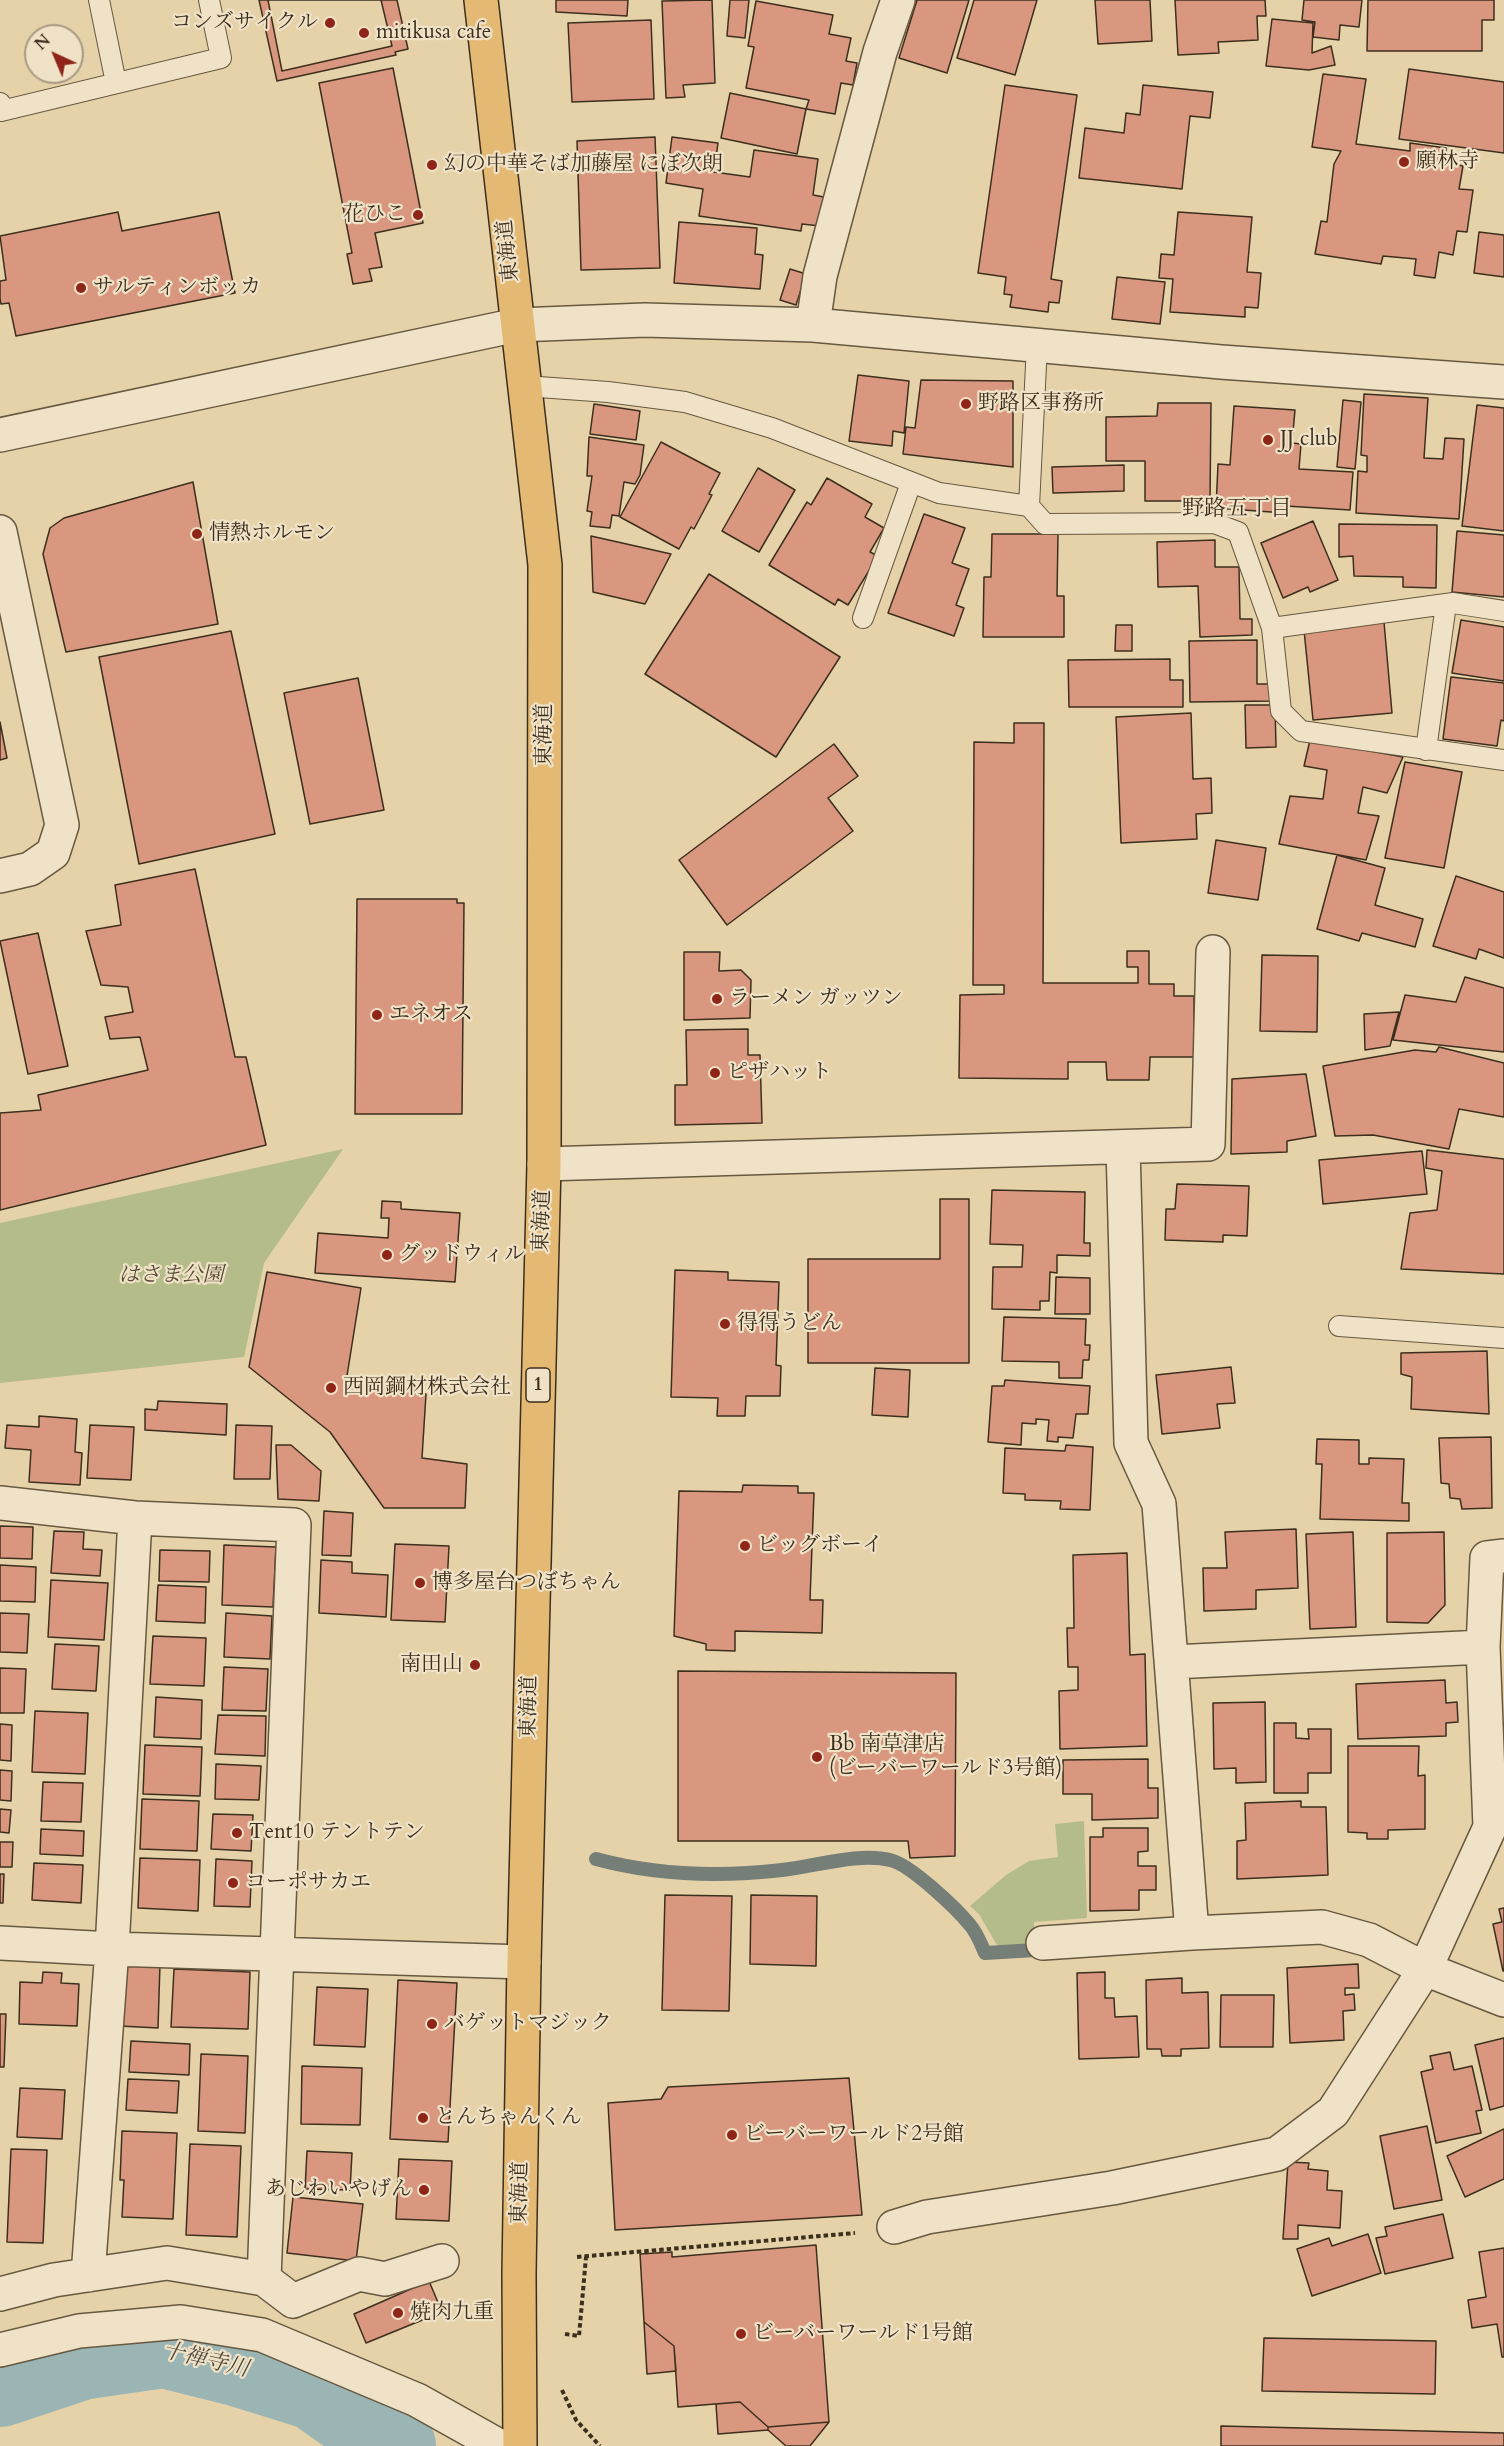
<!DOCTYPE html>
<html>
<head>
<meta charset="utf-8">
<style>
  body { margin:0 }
  #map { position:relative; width:1504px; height:2446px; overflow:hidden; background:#e6d2a9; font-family:Cardo,serif }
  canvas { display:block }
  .north { position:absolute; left:24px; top:24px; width:60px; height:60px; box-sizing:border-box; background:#efe2c7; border:2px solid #a89a83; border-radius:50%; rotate:316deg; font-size:16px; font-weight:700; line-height:24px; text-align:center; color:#3d2f1d }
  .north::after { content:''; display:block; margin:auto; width:21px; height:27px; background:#8f2418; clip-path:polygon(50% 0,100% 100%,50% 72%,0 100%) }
</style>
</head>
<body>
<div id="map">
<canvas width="1504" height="2446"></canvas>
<div class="north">N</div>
</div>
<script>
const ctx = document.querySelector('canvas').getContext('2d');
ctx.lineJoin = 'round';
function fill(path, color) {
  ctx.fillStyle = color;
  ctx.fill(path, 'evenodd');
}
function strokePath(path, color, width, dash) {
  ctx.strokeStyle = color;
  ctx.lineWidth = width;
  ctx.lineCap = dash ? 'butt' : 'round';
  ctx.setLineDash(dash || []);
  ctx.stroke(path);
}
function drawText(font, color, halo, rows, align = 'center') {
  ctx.font = font + ' Cardo,"Noto Serif JP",serif';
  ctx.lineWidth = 4.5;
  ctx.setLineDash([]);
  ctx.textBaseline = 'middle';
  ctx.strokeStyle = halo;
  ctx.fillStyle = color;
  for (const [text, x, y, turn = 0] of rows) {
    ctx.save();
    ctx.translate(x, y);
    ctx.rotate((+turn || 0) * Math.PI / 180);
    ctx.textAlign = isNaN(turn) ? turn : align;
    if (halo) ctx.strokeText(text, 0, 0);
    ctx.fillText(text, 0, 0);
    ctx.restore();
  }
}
const green = new Path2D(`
  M343 1149 264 1263 244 1357 0 1383V1223Z
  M1084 1821 1087 1918 1034 1922 1035 1944 998 1947 979 1914 970 1906 1006 1875 1029 1861 1058 1857 1055 1824Z`);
const stream = new Path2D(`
  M596 1859C655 1875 721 1877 782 1870 813 1867 859 1852 890 1860 910 1864 957 1909 970 1925 977 1933 981 1944 985 1953L1036 1950`);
const river = new Path2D(`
  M0 2386 81 2359 164 2347 240 2366 314 2389 395 2446`);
const building = new Path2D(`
  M259 0H397L408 49 395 52 396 55 277 81Z
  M268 0H381L392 46 282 71Z
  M556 0H628L627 16 556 12Z
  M712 0 715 83 683 85 685 97 666 98 662 1Z
  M730 0H749L745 38 727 36Z
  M917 0H969L947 73 899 58Z
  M974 0H1037L1015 75 957 58Z
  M1095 0H1150L1152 41 1098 44Z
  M1175 0H1265L1266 16H1257L1258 40 1218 42 1219 53 1178 55Z
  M1304 0H1362L1359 27 1340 25 1339 40 1313 37 1315 22 1302 20Z
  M1368 0H1494V20H1482V51H1367Z
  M756 1 833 15 829 34 851 38 846 61 857 63 853 85 841 83 835 114 806 109 809 100 746 88 754 47 748 46Z
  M1272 19 1313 23 1312 53 1331 46 1335 65 1309 70 1266 66Z
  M651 20 654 99 572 102 568 23Z
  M393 68 423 223 375 233 382 267 369 269 372 281 353 284 347 254 352 253 319 83Z
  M1409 69 1504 82V153L1399 139Z
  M1323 74 1366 79 1356 144 1410 151V143L1446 148V162L1463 166 1459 189 1473 190 1467 232 1457 231 1453 255 1439 252 1435 278 1414 275 1416 259 1383 256 1381 264 1315 254 1321 221 1327 222 1334 164 1341 151 1312 147Z
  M1005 85 1077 95 1051 279 1062 281 1059 303 1049 302 1048 312 1010 307 1012 295 1004 294 1006 277 978 273Z
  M1143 85 1213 92 1210 118 1190 116 1182 189 1079 178 1085 128 1124 133 1126 113 1140 115Z
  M730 93 806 109 797 154 721 138Z
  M655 137 660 268 581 270 577 141Z
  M672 137 718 143 714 172 750 177 754 150 818 159 813 195 824 197 820 226 802 224 801 231 699 216 703 189 666 183Z
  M118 212 122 231 219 212 235 293 16 336 9 303 1 304 0 299V281L6 280 0 236Z
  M1178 212 1252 217 1247 272 1261 273 1258 308 1245 307V317L1170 312 1173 279 1159 278 1161 254 1174 255Z
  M679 222 757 228 755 254 763 255 760 289 674 283Z
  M1479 232 1504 235V277L1474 273Z
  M790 269 806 274 796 305 780 300Z
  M1117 277 1165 282 1160 324 1112 319Z
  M858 375 909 381 904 433 893 431 892 446 849 441Z
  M921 380 1013 381V467L903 454 906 427 915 428Z
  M1364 394 1428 398 1424 458 1443 459 1445 438 1464 439 1459 519 1356 513 1358 471 1367 472V456L1361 455Z
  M1343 400 1361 402 1355 469 1337 467Z
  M1158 403H1211L1210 501H1145V461H1106V417L1157 416Z
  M594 404 640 411 636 440 590 434Z
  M1477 405 1504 408V531L1462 526Z
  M1234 406 1295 410 1292 443 1301 444 1299 469 1353 472 1350 510 1286 506 1285 513 1216 508 1218 464 1230 465Z
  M589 437 644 445 640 475 635 484 624 482 619 516 612 515 610 528 590 526 592 512 587 511 592 476H587Z
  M661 442 720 473 709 494 712 495 694 529 691 527 679 549 620 517Z
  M1124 465V491L1053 493 1052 467Z
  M758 468 795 490 759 552 722 531Z
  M827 478 872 504 865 517 884 528 870 552 878 556 848 605 838 599 835 605 769 565 807 502 811 505Z
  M193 482 218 624 66 652 43 554 50 528 64 518Z
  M924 514 965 528 952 563 969 569 956 605 964 608 954 636 888 613Z
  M1313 521 1338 580 1310 592 1308 587 1283 598 1261 543Z
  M1339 524 1437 525 1436 588 1403 587V577L1354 576 1353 556 1339 557Z
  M1457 531 1504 535V597L1452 592Z
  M992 534H1058L1057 596H1064V637H983L984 577H991Z
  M591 536 671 554 645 604 593 592Z
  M1215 540V567H1239L1240 619H1252V635L1200 637 1198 586 1158 587 1157 542Z
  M709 574 840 657 776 757 645 674Z
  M1461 620 1504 627V681L1452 673Z
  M1384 622 1392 713 1313 720 1304 630Z
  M1116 625H1132V651H1115Z
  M231 631 275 834 139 864 99 657Z
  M1257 640V684H1273V701L1190 702 1189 641Z
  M1170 659V680H1183V707H1069L1068 660Z
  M1451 677 1504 683V721L1501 720 1497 746 1443 739Z
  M358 678 384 810 310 824 284 693Z
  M1245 705H1275L1276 747 1246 748Z
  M1191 713 1193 779 1211 778 1212 813 1196 814 1197 839 1121 843 1116 717Z
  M0 722 7 758 0 760Z
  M1014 723H1044L1043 983H1138V967H1127V951H1149V984H1174V996H1194V1057H1150L1149 1080H1107L1106 1062H1068V1079L959 1078 960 995 1004 994V985H973L974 742 1014 743Z
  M1310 740 1403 757 1387 793 1363 787 1358 813 1379 816 1366 860 1279 844 1290 796 1323 799 1327 770 1304 766Z
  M834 744 858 776 828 798 853 831 727 925 679 860Z
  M1405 762 1462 772 1444 868 1385 858Z
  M1216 840 1266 848 1258 900 1208 893Z
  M1337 855 1385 868 1375 905 1423 919 1415 947 1362 933 1359 941 1317 929Z
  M195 869 235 1057H246L266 1145 0 1210V1113L41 1110 38 1095 148 1070 140 1037 110 1039 105 1017 133 1012 128 987 101 985 86 931 121 925 115 885Z
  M1456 876 1504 892V958L1479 949 1476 959 1433 946Z
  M357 899H457V903H464L462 1114H355Z
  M38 933 68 1066 28 1074 0 941Z
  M684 952H720L719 971 741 970 751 980 750 1018 684 1020Z
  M1262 955 1318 956 1317 1032 1260 1031Z
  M1465 977 1504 988V1052L1393 1040 1405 995 1456 1002Z
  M1399 1012 1390 1046 1365 1050 1364 1014Z
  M748 1029V1055H760L762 1123 675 1125V1085H687L686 1030Z
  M1439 1047 1504 1063V1117L1459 1109 1449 1149 1373 1135 1335 1136 1323 1066 1415 1050 1436 1052Z
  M1306 1074 1316 1136 1287 1141V1152L1231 1154 1232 1079Z
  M1427 1150 1504 1159V1274L1401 1269 1410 1213 1437 1210 1442 1171 1426 1168Z
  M1422 1151 1427 1194 1323 1204 1319 1160Z
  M1177 1184 1249 1186 1247 1236 1223 1235V1242L1165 1240 1166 1209H1175Z
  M992 1190 1085 1192 1084 1243H1090V1256L1057 1255V1273L1050 1272 1049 1301H1040V1310L992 1309 993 1267H1022L1023 1245 990 1244Z
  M940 1199H969V1363H808V1259H940Z
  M382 1201 401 1202V1209L460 1213 455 1282 315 1273 318 1233 388 1238 389 1218H381Z
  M675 1270 728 1272V1280L779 1282 776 1365 781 1366 780 1396H746L745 1416H717L718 1398 671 1397Z
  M267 1272 361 1288 346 1382 426 1394 422 1458 467 1464 465 1508H384L330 1432 249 1367Z
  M1056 1277 1090 1278V1314H1055Z
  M1004 1317 1086 1319 1085 1345H1090L1089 1360H1083L1082 1378H1059V1362L1002 1361Z
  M1487 1351 1489 1414 1411 1409 1412 1377 1401 1374V1353Z
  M1231 1367 1235 1403 1217 1404 1220 1428 1162 1434 1156 1375Z
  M875 1368 910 1370 908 1417 872 1415Z
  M1005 1380 1090 1386 1088 1414H1076L1073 1438 1058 1437V1442L1047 1441 1049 1420 1036 1419V1424L1022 1423 1021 1445 988 1442 992 1386H1004Z
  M158 1401 227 1404 226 1435 145 1430V1409L157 1410Z
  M39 1416 77 1419 75 1452 82 1453 80 1485 29 1482 31 1450 5 1448 7 1425 39 1427Z
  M90 1425 134 1427 131 1480 87 1478Z
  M236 1425 272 1426 270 1479H234Z
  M1491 1437 1492 1508 1462 1509 1460 1499 1450 1498 1449 1484 1441 1483 1439 1438Z
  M1317 1439 1359 1440V1464H1369V1458L1404 1459 1402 1503H1409V1521L1320 1519 1322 1464H1316Z
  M276 1445H291L321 1471 319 1501 278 1499Z
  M1066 1445 1093 1447 1090 1510 1060 1509 1061 1501 1025 1500V1494L1003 1493 1005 1448 1065 1451Z
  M743 1485 798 1486V1493H814L810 1600H823L822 1633 735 1631V1651L706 1650V1644L674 1636 679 1491 742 1492Z
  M324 1511 353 1513 351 1556 322 1555Z
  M0 1526 33 1527 32 1559 0 1558Z
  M1296 1529 1298 1588 1256 1590V1609L1204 1611 1203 1568H1227L1225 1532Z
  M54 1531 84 1532 83 1549 102 1550 100 1576 51 1573Z
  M1353 1532 1356 1627 1310 1629 1306 1534Z
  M1444 1532 1445 1605 1428 1623 1387 1622V1533Z
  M395 1544 449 1546 445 1622 391 1620Z
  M224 1545 276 1547 273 1607 222 1605Z
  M160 1550 210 1551 209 1582 159 1581Z
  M1127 1553 1130 1655 1145 1654 1147 1746 1060 1749 1059 1691 1078 1690V1667H1068L1067 1628H1074L1073 1555Z
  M321 1560 352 1562V1573L388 1575 386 1617 319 1613Z
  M0 1565 36 1567 35 1602 0 1601Z
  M51 1580 108 1583 104 1640 48 1637Z
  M158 1585 206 1587 205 1623 156 1621Z
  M0 1613 29 1614 27 1653 0 1652Z
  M226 1613 272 1616 270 1659 224 1657Z
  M153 1636 206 1638 204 1686 150 1684Z
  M55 1644 99 1646 96 1691 52 1689Z
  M224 1667 268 1669 266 1711 222 1710Z
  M0 1668 26 1669 24 1713H0Z
  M678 1671 956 1673 955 1856 910 1858 908 1841H678Z
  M1445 1680 1446 1703 1457 1702 1458 1722 1446 1723V1736L1358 1739 1356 1684Z
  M156 1697 202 1700 201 1739 154 1737Z
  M1265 1702 1266 1782 1236 1783V1768L1214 1769 1213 1703Z
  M35 1711 88 1713 85 1774 32 1772Z
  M218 1715 266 1716 265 1756 215 1754Z
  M1274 1723H1296V1738L1309 1739 1308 1729H1331V1773H1308V1793H1274Z
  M0 1724 12 1725 11 1761 0 1760Z
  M145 1745 202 1747 200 1796 143 1794Z
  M1348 1746H1419L1418 1776 1425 1775V1829L1388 1830V1839H1367V1833L1348 1832Z
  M1148 1759V1788H1158V1818L1092 1820V1794H1063V1760Z
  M216 1764 261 1766 259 1800 215 1799Z
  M0 1770 12 1771 11 1801 0 1800Z
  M43 1782 83 1783 81 1822 41 1821Z
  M142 1799 199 1801 197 1851 140 1849Z
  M1301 1801V1807H1326L1328 1875 1237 1879V1841L1246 1840 1245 1803Z
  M0 1809 11 1810 9 1833 0 1832Z
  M213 1814 253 1815 251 1851 211 1849Z
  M1103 1828H1148V1851L1138 1852V1866H1156V1890H1139V1910L1090 1911V1837H1103Z
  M41 1829 84 1831 83 1856 40 1854Z
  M0 1842H13L12 1867H0Z
  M140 1858 200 1860 198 1911 138 1908Z
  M216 1859 252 1861 250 1907 214 1906Z
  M34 1863 83 1865 81 1903 32 1900Z
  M0 1874H4L3 1903H0Z
  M665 1895 732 1896 729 2011 662 2010Z
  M751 1895 817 1896 816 1966 750 1964Z
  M1504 1908V1971H1503L1493 1924 1502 1922 1499 1909Z
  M122 1963 160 1964 158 2028 120 2026Z
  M1358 1964 1359 1988H1345V1995L1354 1994 1355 2010 1343 2011 1344 2040 1290 2043 1287 1968Z
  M174 1969 250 1972 248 2029 171 2027Z
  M43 1972 62 1973 61 1983 79 1984 77 2026 19 2024 20 1982 42 1983Z
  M1105 1972V1998H1114L1115 2017 1137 2016 1139 2057 1079 2059 1077 1973Z
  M1182 1978V1993L1208 1992 1209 2048 1181 2049V2056H1162L1161 2049H1147L1146 1980Z
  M398 1980 457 1983 448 2142 390 2139Z
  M317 1987 368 1989 365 2047 314 2045Z
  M1221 1995H1274L1273 2047H1220Z
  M0 2014H6L4 2067H0Z
  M1504 2038V2106L1490 2110 1475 2045Z
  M131 2041 190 2044 189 2075 129 2072Z
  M1450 2052 1454 2070 1472 2066 1482 2110 1476 2111 1481 2133 1436 2143 1421 2072 1433 2069 1430 2056Z
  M201 2054 248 2056 245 2133 198 2131Z
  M302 2066 362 2068 360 2125 301 2124Z
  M849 2078 862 2215 615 2230 608 2103 661 2099 668 2087Z
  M128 2079 179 2081 177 2113 126 2110Z
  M20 2088 65 2090 62 2139 17 2137Z
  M1427 2126 1442 2200 1394 2209 1380 2136Z
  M1504 2129V2179L1465 2197 1447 2156Z
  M122 2131 177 2133 173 2219 122 2217 124 2180H120Z
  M190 2144 241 2146 237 2237 186 2235Z
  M11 2149 47 2150 43 2243 7 2242Z
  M307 2151 352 2153 350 2190 305 2189Z
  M399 2159 452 2161 449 2221 396 2219Z
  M1288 2162 1309 2163 1308 2169 1328 2171 1327 2190 1342 2191 1340 2228 1298 2225V2239H1283Z
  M293 2197 363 2204 356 2261 287 2253Z
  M1443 2214 1453 2258 1385 2274 1376 2238 1387 2236 1385 2227Z
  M1368 2234 1381 2273 1312 2296 1297 2249 1329 2238 1332 2246Z
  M816 2245 829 2422 768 2427 740 2402 678 2407 674 2346 644 2322 640 2254 672 2252V2257Z
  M1504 2248V2357H1502L1497 2324 1472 2328 1468 2300 1486 2297 1479 2252Z
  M429 2281 442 2312 366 2343 354 2314Z
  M644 2322 674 2346 676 2371 647 2374Z
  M1264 2338 1436 2341 1435 2394 1262 2391Z
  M740 2402 768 2427V2430L718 2434 716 2404Z
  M829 2422 810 2446H786L768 2430V2427Z
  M1221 2426 1504 2433V2446H1221Z`);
const path = new Path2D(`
  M577 2257 855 2233
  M565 2334 579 2336 586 2257
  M562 2390 576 2420 600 2446`);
const service = new Path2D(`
  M99 0 116 83
  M0 103 1 111 221 58 209 0
  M525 386 608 392 685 402 772 428 939 493 1029 506 1045 524 1214 523 1238 532 1272 628 1281 711 1301 731 1504 760
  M1029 506 1037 345
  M863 618 911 483
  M1272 628 1453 603 1504 611
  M1426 750 1446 604
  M1339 1326 1504 1338`);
const minor = new Path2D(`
  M517 325 645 320 813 325 1221 362 1504 382
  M813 325 820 276 880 52 898 0
  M1123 1147 1131 1443 1159 1504 1192 1933 1322 1927 1369 1940 1425 1969 1504 2000
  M544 1164 1208 1144 1213 952
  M0 1503 135 1518 294 1525 264 2279
  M1173 1662 1483 1647 1487 1558 1504 1556
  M0 1943 112 1949 524 1962
  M1043 1943 1192 1933
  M894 2227 927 2217 1112 2188 1277 2154 1333 2112 1425 1969 1490 1827 1483 1647
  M88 2275 112 1949 135 1518
  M0 2294 54 2280 167 2263 264 2279 293 2301 359 2274 385 2279 442 2261
  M0 2350 79 2331 181 2322 262 2335 417 2400 499 2446`);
const tertiary = new Path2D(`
  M0 435 517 325
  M0 532 62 825 53 853 30 869 0 876`);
const trunk = new Path2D(`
  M481 0 545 565 544 1164 524 1962 519 2274 520 2446`);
const markers = [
  [330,23,6,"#8f2418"],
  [364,33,6,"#8f2418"],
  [1404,162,6,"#8f2418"],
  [432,165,6,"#8f2418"],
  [418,215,6,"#8f2418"],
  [81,288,6,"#8f2418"],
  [966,404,6,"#8f2418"],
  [1268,440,6,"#8f2418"],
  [197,534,6,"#8f2418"],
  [717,999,6,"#8f2418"],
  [377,1015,6,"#8f2418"],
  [715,1073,6,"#8f2418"],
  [387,1255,6,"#8f2418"],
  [725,1324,6,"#8f2418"],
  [331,1388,6,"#8f2418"],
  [745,1546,6,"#8f2418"],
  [420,1583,6,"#8f2418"],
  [475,1665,6,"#8f2418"],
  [817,1757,6,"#8f2418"],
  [237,1833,6,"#8f2418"],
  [233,1883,6,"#8f2418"],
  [432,2024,6,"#8f2418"],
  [423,2118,6,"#8f2418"],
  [732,2135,6,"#8f2418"],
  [424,2190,6,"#8f2418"],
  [398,2313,6,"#8f2418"],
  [741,2334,6,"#8f2418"]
];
const shields = [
  [538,1385,24]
];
const shieldNames = [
  ["1",538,1385]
];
const poiNames = [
  ["コンズサイクル",318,23,"right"],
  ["mitikusa cafe",376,33],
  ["願林寺",1416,162],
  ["幻の中華そば加藤屋 にぼ次朗",444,165],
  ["花ひこ",406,215,"right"],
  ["サルティンボッカ",93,288],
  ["野路区事務所",978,404],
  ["JJ club",1280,440],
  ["情熱ホルモン",209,534],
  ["ラーメン ガッツン",729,999],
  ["エネオス",389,1015],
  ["ピザハット",727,1073],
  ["グッドウィル",399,1255],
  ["得得うどん",737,1324],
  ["西岡鋼材株式会社",343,1388],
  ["ビッグボーイ",757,1546],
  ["博多屋台つぼちゃん",432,1583],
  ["南田山",463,1665,"right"],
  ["Bb 南草津店",829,1745],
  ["(ビーバーワールド3号館)",829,1769],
  ["Tent10 テントテン",249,1833],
  ["コーポサカエ",245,1883],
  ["バゲットマジック",444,2024],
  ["とんちゃんくん",435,2118],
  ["ビーバーワールド2号館",744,2135],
  ["あじわいやげん",412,2190,"right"],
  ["焼肉九重",410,2313],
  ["ビーバーワールド1号館",753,2334]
];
const streetNames = [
  ["東海道",509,251,-96],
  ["東海道",545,735,-90],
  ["東海道",543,1221,-88],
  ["東海道",530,1707,-89],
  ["東海道",521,2193,-89]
];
const parkNames = [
  ["はさま公園",171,1276]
];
const neighbourhoodNames = [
  ["野路五丁目",1237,510]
];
const waterNames = [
  ["十禅寺川",205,2361,13]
];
fill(green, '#b4bc89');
strokePath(stream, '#757f78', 14);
strokePath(river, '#9bb5b4', 82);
fill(building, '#d99780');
strokePath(building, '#3d2f1d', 1.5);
strokePath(service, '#675840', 22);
strokePath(minor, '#675840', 36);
strokePath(tertiary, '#675840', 36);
strokePath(trunk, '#3d2f1d', 36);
strokePath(path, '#3d2f1d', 4, [4.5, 3]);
strokePath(service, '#efe2c7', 20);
strokePath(minor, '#efe2c7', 33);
strokePath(tertiary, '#efe2c7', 33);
strokePath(trunk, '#e3b974', 33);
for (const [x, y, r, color] of markers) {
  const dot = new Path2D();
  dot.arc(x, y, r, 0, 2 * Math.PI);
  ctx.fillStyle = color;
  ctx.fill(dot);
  strokePath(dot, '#efe2c7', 2);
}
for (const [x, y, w] of shields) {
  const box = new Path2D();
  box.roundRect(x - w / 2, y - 17, w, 34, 4.5);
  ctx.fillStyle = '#efe2c7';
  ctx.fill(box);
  strokePath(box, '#3d2f1d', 1.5);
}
drawText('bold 20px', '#3d2f1d', null, shieldNames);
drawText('21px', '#3d2f1d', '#efe2c7', poiNames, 'left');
drawText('21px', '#3d2f1d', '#efe2c7', streetNames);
drawText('italic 21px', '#554b33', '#efe2c7', parkNames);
drawText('22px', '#3d2f1d', '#efe2c7', neighbourhoodNames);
drawText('italic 22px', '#504a3b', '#efe2c7', waterNames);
</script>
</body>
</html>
